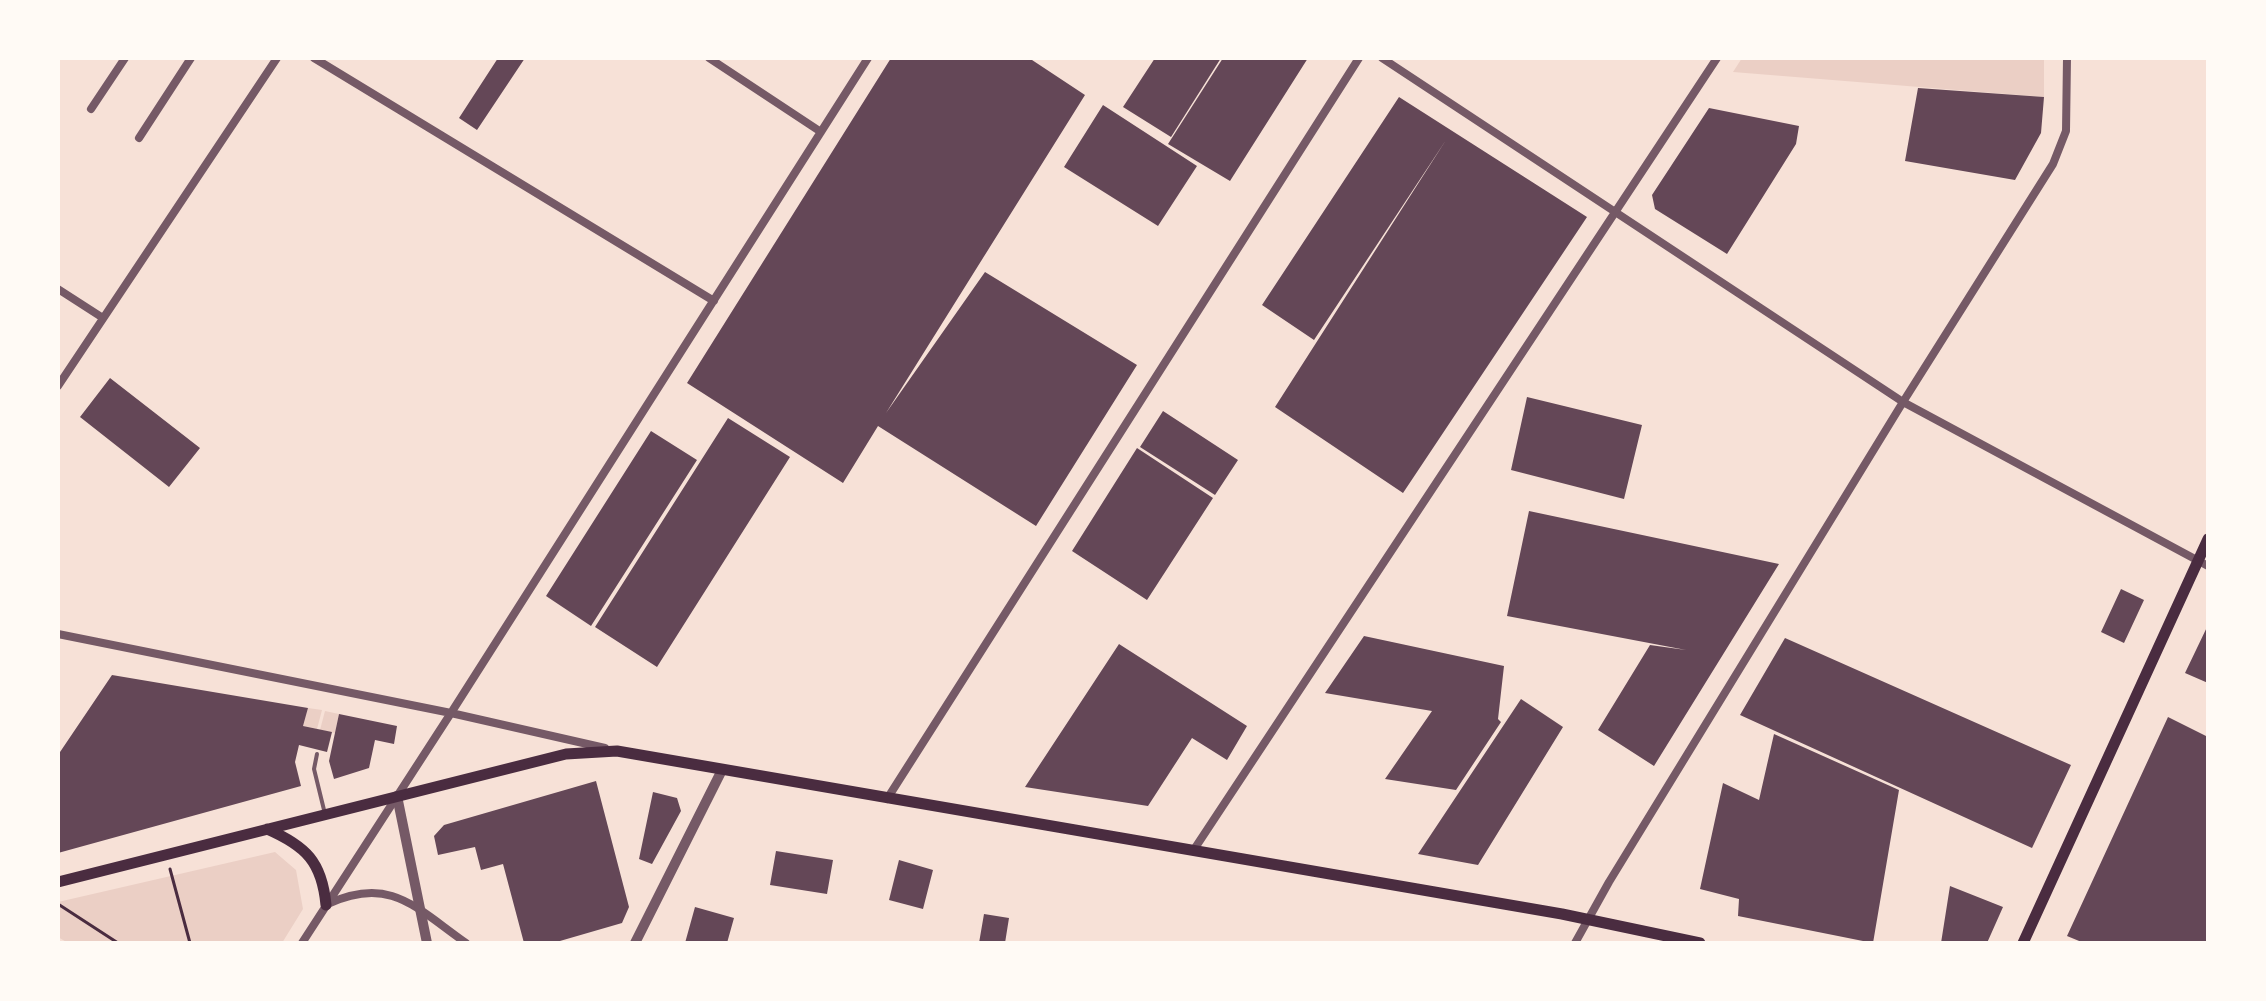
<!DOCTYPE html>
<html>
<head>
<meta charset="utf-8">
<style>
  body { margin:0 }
  #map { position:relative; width:2266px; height:1001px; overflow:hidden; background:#f7e1d7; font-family:"PT Sans",sans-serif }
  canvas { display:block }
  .frame { position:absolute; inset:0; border:60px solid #fffaf5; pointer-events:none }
</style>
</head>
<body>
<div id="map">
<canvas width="2266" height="1001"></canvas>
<div class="frame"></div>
</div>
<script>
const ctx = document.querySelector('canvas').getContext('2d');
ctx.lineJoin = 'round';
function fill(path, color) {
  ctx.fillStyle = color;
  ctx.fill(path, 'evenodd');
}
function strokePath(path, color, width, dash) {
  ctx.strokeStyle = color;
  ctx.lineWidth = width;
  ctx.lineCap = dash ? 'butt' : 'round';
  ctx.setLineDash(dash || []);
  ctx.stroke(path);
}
const green = new Path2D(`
  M1742 58H2044V97L1733 72Z
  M308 708 322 710 317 729 303 726Z
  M325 711 339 714 335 733 320 730Z
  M275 852 296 870 303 909 282 943H68L58 937V902Z`);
const building = new Path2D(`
  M498 58H525L477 130 459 118Z
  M891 58H1029L1085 95 886 413 985 272 1137 365 1036 526 878 426 843 483 687 383Z
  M1155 58H1221L1171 137 1123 107Z
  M1223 58H1308L1230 181 1168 144Z
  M1918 88 2044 97 2041 133 2015 180 1905 161Z
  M1399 97 1587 217 1403 493 1275 407 1446 140 1314 340 1262 305Z
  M1103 105 1197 166 1158 226 1064 167Z
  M1709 108 1799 126 1796 144 1727 254 1655 209 1652 195Z
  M110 378 200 448 169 487 80 417Z
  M1527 397 1642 425 1624 499 1511 470Z
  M1163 411 1238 460 1215 495 1140 447Z
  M728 418 790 457 657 667 595 627Z
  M651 431 697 460 591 626 546 596Z
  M1137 448 1213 498 1147 600 1072 551Z
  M1529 511 1779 564 1654 766 1598 730 1650 645 1686 650 1507 616Z
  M2121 589 2144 600 2124 643 2101 632Z
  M2208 625V683L2185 673Z
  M1364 636 1504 666 1498 719 1501 722 1456 790 1385 779 1432 711 1325 693Z
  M1785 638 2071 765 2032 848 1740 715Z
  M1119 644 1247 726 1227 760 1192 738 1148 806 1025 787Z
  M112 675 308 708 303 726 332 732 327 752 299 745 295 762 301 786 58 853V755Z
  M1521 699 1563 727 1478 865 1418 854Z
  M339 714 397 726 394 744 375 740 369 768 334 779 329 761Z
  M2168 717 2208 737V943H2084L2067 936Z
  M1774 734 1899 790 1873 943 1738 916 1739 899 1700 889 1723 783 1759 800Z
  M596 781 629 907 622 923 553 943H524L503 864 481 870 475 847 438 855 434 836 444 825Z
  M653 792 677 798 681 811 652 864 639 859Z
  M776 851 833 860 827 894 770 885Z
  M899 860 933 870 923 909 889 900Z
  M1950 886 2003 907 1987 943H1941Z
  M695 907 734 918 727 943H685Z
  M984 914 1009 918 1005 943H979Z`);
const path = new Path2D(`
  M170 869 190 943
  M58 904 118 943`);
const service = new Path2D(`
  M317 754 314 769 325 814`);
const minor = new Path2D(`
  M314 58 714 301
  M709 58 821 132
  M1382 58 1903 402 2208 566
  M91 109 125 58
  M139 138 191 58
  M58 289 103 318
  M58 386 277 58
  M58 634 451 713 605 748
  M887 799 1359 58
  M1193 851 1717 58
  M328 904C390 875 416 908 466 943
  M302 943 451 713 868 58
  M1575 943 1609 882 1903 402 2053 164 2066 131 2067 58`);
const tertiary = new Path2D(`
  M397 796 427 943
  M635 943 722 770`);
const secondary = new Path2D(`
  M267 829C306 846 322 862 326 905
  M58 882 566 754 617 751 1562 914 1700 943
  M2023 943 2208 539`);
fill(green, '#ebcfc5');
fill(building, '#644757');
strokePath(path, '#4a2c40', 3);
strokePath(service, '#755966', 4);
strokePath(minor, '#755966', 8);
strokePath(tertiary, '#755966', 10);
strokePath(secondary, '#4a2c40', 11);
</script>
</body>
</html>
